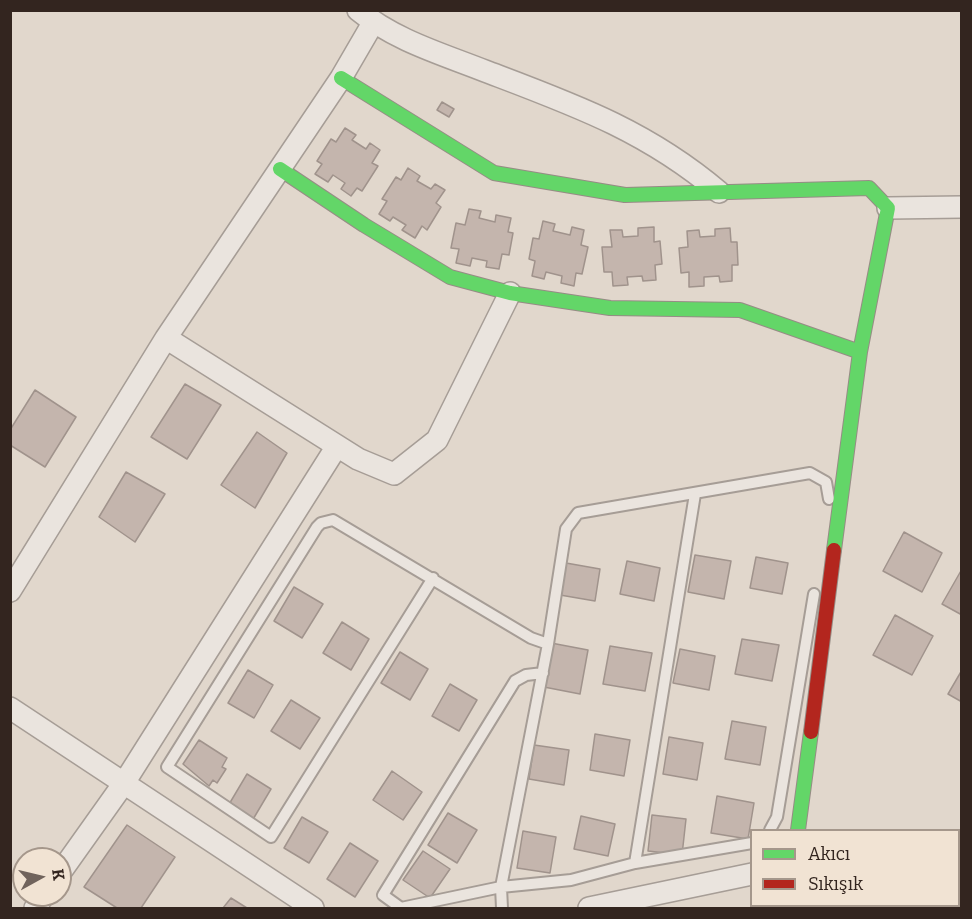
<!DOCTYPE html>
<html>
<head>
<meta charset="utf-8">
<style>
  body { margin:0 }
  #map { position:relative; width:972px; height:919px; overflow:hidden; background:#e1d7cc; font-family:Bitter,serif }
  canvas { display:block }
  .frame { position:absolute; inset:0; border:12px solid #33251f; pointer-events:none }
  .legend { position:absolute; left:750px; top:829px; width:210px; height:78px; box-sizing:border-box; background:#f1e3d3; border:2px solid #a5978b; margin:0; padding:8px 10px; list-style:none; font-size:18px; color:#33251f }
  .legend li { display:flex; align-items:center; gap:12px; height:30px }
  .legend b { width:30px; border:2px solid #a5978b }
  .north { position:absolute; left:12px; top:847px; width:60px; height:60px; box-sizing:border-box; background:#f1e3d3; border:2px solid #a5978b; border-radius:50%; rotate:82deg; font-size:16px; font-weight:700; line-height:24px; text-align:center; color:#33251f }
  .north::after { content:''; display:block; margin:auto; width:21px; height:27px; background:#70635c; clip-path:polygon(50% 0,100% 100%,50% 72%,0 100%) }
</style>
</head>
<body>
<div id="map">
<canvas width="972" height="919"></canvas>
<div class="frame"></div>
<ul class="legend">
<li><b style="height:8px;background:#63d668"></b>Akıcı</li>
<li><b style="height:8px;background:#b3261e"></b>Sıkışık</li>
</ul>
<div class="north">K</div>
</div>
<script>
const ctx = document.querySelector('canvas').getContext('2d');
ctx.lineJoin = 'round';
function fill(path, color) {
  ctx.fillStyle = color;
  ctx.fill(path, 'evenodd');
}
function strokePath(path, color, width, dash) {
  ctx.strokeStyle = color;
  ctx.lineWidth = width;
  ctx.lineCap = dash ? 'butt' : 'round';
  ctx.setLineDash(dash || []);
  ctx.stroke(path);
}
const building = new Path2D(`
  M442 102 454 109 449 117 437 110Z
  M345 128 356 135 352 140 366 149 370 143 380 150 372 163 378 166 362 191 357 188 351 196 341 189 345 183 333 175 328 182 315 174 322 164 317 161 331 139 336 142Z
  M408 168 420 176 417 181 431 189 435 184 445 190 436 203 441 207 427 230 422 226 415 238 402 230 406 225 393 217 390 221 379 214 387 201 382 199 396 177 401 180Z
  M469 209 481 211 479 218 495 222 496 215 511 218 508 232 513 233 509 255 502 254 499 269 486 267 487 261 472 258 470 266 456 263 459 249 451 248 456 223 465 225Z
  M543 221 555 224 553 231 570 235 572 227 584 230 581 245 588 247 582 274 576 273 574 286 561 283 562 276 546 272 544 279 532 276 535 261 529 259 533 238 539 239Z
  M654 227V242L660 241 662 264 655 265 656 280 643 281 642 276 627 277 628 285 613 286 612 272H604L602 247H612L610 230H622L623 237 638 236V228Z
  M730 228 731 242H737L738 265H732V281L720 282 719 276 704 277V286L689 287V272L681 273 679 248 688 247 687 231 699 230 700 237 715 236V229Z
  M185 384 221 405 187 459 151 437Z
  M35 390 76 417 45 467 10 445V430Z
  M257 432 287 453 255 508 221 485Z
  M126 472 165 494 135 542 99 517Z
  M904 532 942 553 922 592 883 571Z
  M695 555 731 561 724 599 688 592Z
  M756 557 788 563 782 594 750 588Z
  M627 561 660 568 654 601 620 594Z
  M566 563 600 569 595 601 560 595Z
  M962 569V615L942 604Z
  M294 587 323 604 302 638 274 621Z
  M895 615 933 636 912 675 873 655Z
  M342 622 369 639 351 670 323 653Z
  M742 639 779 645 772 681 735 674Z
  M551 643 588 650 580 694 544 687Z
  M610 646 652 653 645 691 603 684Z
  M680 649 715 656 709 690 673 683Z
  M400 652 428 669 410 700 381 683Z
  M248 670 273 685 254 718 228 703Z
  M962 670V702L948 694Z
  M450 684 477 700 459 731 432 716Z
  M291 700 320 718 300 749 271 731Z
  M732 721 766 727 760 765 725 759Z
  M595 734 630 740 624 776 590 770Z
  M669 737 703 743 697 780 663 774Z
  M199 740 227 758 222 767 226 769 217 783 213 780 209 786 183 764Z
  M534 745 569 750 564 785 529 779Z
  M392 771 422 792 403 820 373 800Z
  M247 774 271 789 252 821 228 806Z
  M717 796 754 803 748 839 711 833Z
  M448 813 477 830 457 863 428 845Z
  M652 815 686 819 682 855 648 851Z
  M581 816 615 824 608 856 574 849Z
  M302 817 328 832 309 863 284 848Z
  M127 825 175 857 141 908H117L84 887Z
  M523 831 556 837 550 873 517 868Z
  M350 843 378 861 355 897 327 879Z
  M423 851 450 869 430 898 403 880Z
  M231 898 247 908H223Z`);
const lane = new Path2D(`
  M433 578 271 837 167 767 317 527 321 523 333 520 531 638 548 644
  M543 673 526 675 515 681 383 895 401 908 501 887 571 880 635 863 752 843
  M770 830 777 817 814 594
  M635 863 695 494
  M502 908 501 887 548 644 566 529 578 513 810 473 826 482 829 499`);
const street = new Path2D(`
  M358 10C394 40 442 54 485 71 572 104 646 130 719 192
  M888 208 962 207
  M166 338 358 459 394 474 437 440 510 293
  M10 591 166 338 341 78 373 23
  M10 708 313 908
  M60 873 124 783 337 446
  M35 908 44 895
  M589 908 752 874
  M788 908V906`);
const fast = new Path2D(`
  M341 78 494 173 625 195 869 188 888 208 860 352
  M280 169 364 225 450 277 510 293 610 308 740 310 860 352 834 550
  M798 830 811 732`);
const jam = new Path2D(`
  M811 732 834 550`);
fill(building, '#c4b5ad');
strokePath(building, '#a0938c', 1.5);
strokePath(lane, '#a69d96', 14);
strokePath(street, '#a69d96', 24);
strokePath(fast, '#968c85', 16);
strokePath(jam, '#968c85', 16);
strokePath(lane, '#eae4de', 10);
strokePath(street, '#eae4de', 21);
strokePath(fast, '#63d668', 14);
strokePath(jam, '#b3261e', 14);
</script>
</body>
</html>
